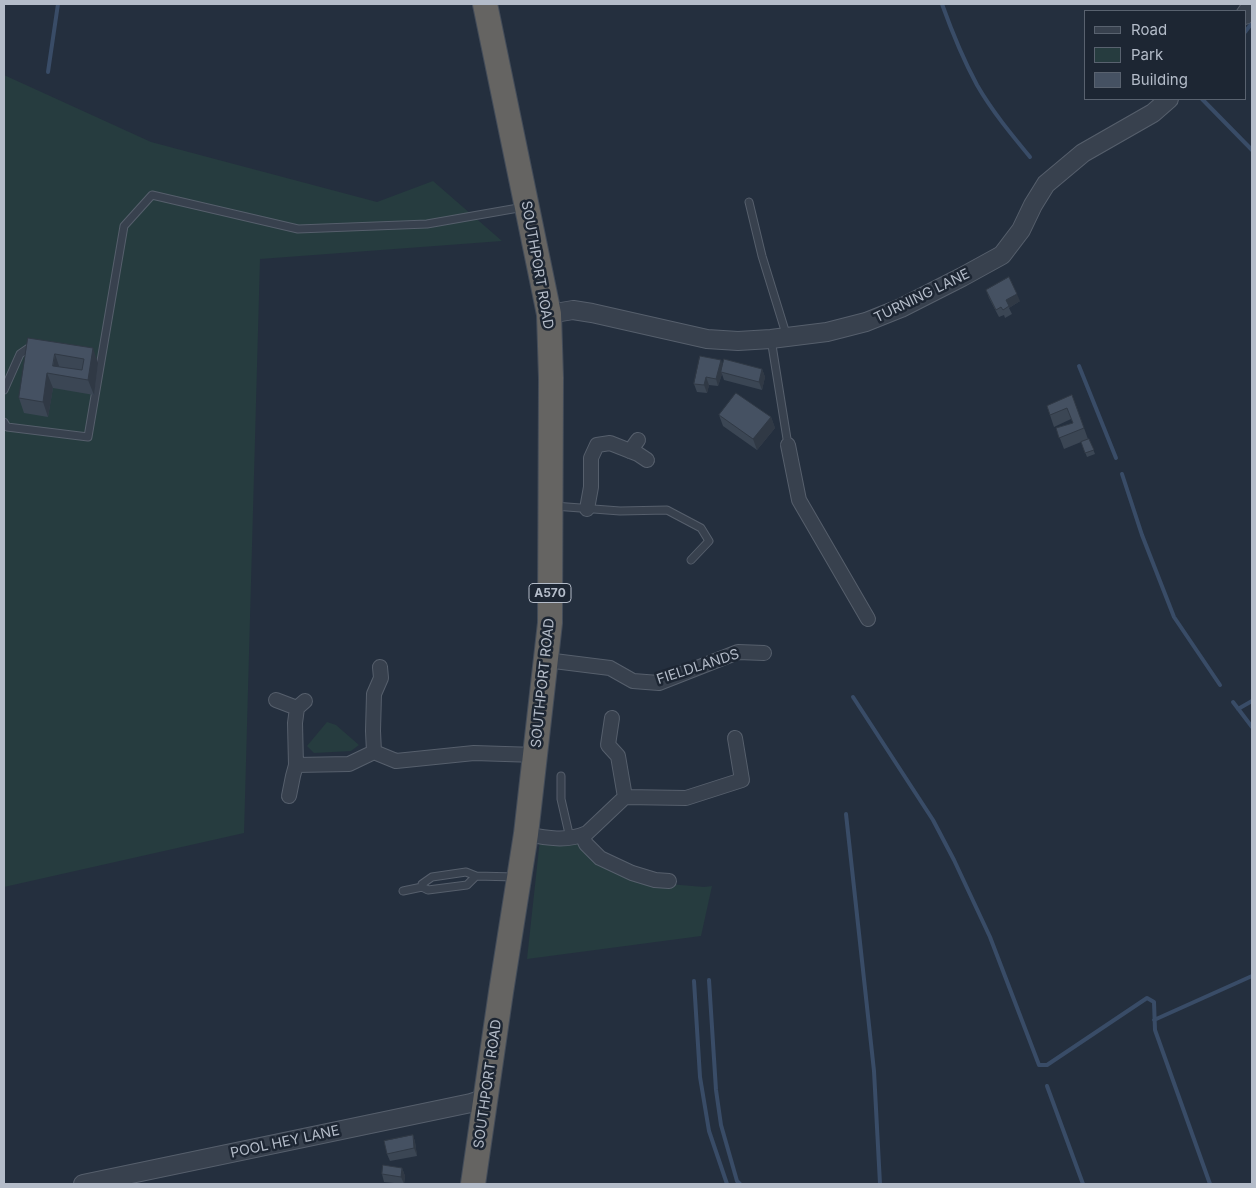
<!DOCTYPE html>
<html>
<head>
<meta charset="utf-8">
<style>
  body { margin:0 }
  #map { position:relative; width:1256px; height:1188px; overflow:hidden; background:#242f3e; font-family:Inter,sans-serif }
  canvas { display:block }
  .frame { position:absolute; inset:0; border:5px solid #b4bcc9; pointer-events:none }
  .legend { position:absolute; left:1084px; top:10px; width:162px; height:90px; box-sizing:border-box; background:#1d2633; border:1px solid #59626f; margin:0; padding:6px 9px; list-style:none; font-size:15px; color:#b4bcc9 }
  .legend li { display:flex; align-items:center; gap:10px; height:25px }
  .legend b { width:25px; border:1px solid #59626f }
</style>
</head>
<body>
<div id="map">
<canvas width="1256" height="1188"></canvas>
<div class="frame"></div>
<ul class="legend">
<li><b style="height:6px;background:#38414e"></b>Road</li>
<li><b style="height:14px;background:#263c3f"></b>Park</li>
<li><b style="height:14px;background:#455162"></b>Building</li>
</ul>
</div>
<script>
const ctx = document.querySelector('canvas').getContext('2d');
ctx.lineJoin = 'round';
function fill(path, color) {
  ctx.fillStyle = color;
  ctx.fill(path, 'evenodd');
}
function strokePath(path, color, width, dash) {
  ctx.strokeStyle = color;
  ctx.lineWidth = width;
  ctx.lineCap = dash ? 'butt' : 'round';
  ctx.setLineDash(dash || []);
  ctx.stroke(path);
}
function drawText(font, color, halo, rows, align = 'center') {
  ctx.font = font + ' Inter,sans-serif';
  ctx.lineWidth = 5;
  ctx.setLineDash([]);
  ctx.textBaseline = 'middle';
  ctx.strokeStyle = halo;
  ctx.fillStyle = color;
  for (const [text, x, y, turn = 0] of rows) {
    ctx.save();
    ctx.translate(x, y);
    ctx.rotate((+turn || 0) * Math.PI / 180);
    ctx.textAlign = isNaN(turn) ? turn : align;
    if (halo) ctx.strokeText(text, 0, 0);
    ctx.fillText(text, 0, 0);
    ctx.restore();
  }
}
const green = new Path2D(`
  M4 75 151 142 377 202 433 181 502 241 260 259 244 833 4 887Z
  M327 722 336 725 359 745 351 751 314 753 307 746Z
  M578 838 586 845 669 884 704 887 712 886 701 936 527 959 540 839Z`);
const stream = new Path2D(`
  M942 4C952 32 963 59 977 85 992 111 1011 134 1030 157
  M1245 32 1252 23
  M48 72 58 4
  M1202 99 1252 150
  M1079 366 1116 458
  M1122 474 1142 535 1174 617 1220 685
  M853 697 933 820 954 860 990 937 1039 1065H1047L1147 998 1154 1002 1155 1030 1210 1184
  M1233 702 1252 727
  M1238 709 1252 701
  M846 814 874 1071 880 1184
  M709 980 716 1090 721 1125 737 1181 740 1184
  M694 981 700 1077 709 1131 727 1184
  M1154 1020 1252 976
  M1047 1086 1083 1184`);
const service = new Path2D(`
  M749 202 762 256 787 337
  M771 339 788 445
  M4 390 20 354 33 345
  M4 422 7 427 88 437 124 226 152 195 298 229 427 224 524 207
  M554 506 620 511 667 510 701 528 709 541 691 560
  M561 776V799L570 838
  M476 876 466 872 432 877 422 884V887L428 890 467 885 476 876 516 877
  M403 891 422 887`);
const minor = new Path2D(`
  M788 445 799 500 868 619
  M630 451 638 440
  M587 509 591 487V458L597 445 610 443 638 454 647 460
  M546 660 610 668 633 681 659 683 738 652 764 653
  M276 700 297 708 305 701
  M297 708 295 723 296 765 349 764 374 752 396 761 474 753 536 755
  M374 752 373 731 374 694 381 678 380 667
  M289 796 293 776 296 765
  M625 797 686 798 742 780 735 738
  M526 834C546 838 567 842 587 833L625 797 618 756 608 745 612 718
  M582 835 586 844 600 858 632 873 655 880 669 881`);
const tertiary = new Path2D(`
  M1245 15 1252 5
  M549 314 573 310 592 313 707 339 738 341 771 339 827 332 866 322 901 308 962 277 1002 255 1021 230 1033 205 1046 184 1083 153 1153 113 1169 99
  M83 1184 471 1103 486 1098`);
const trunk = new Path2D(`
  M473 1184 501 992 526 834 550 623 551 378 549 314 485 4`);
const wall = new Path2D(`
  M986 290 1020 301 1009 308 1012 314 1005 318 1004 315 999 317 989 298Z
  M28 338 98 363 94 395 53 388 48 417 24 413 19 398Z
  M721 360 722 365 762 369 765 377 762 390 724 380 722 374 718 386 709 385 707 393 697 392 694 384Z
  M1072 395 1088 439H1089L1095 454 1087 457 1081 442 1064 449 1056 428 1073 423 1071 419 1054 427 1047 406Z
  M719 415 771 417 775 428 757 450 723 426Z
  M413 1135 415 1142 417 1156 390 1161 387 1154Z
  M402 1168 405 1176 404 1184 384 1182 382 1174Z`);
const shadedWall = new Path2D(`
  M1017 294 1020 301 1009 308 1006 300Z
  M93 348 98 363 94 395 88 380Z
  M55 354 60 369 53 366Z
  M721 360 723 368 721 372 722 374 718 386 716 379Z
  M762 369 765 377 762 390 759 382Z
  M47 373 53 388 48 417 43 402Z
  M706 377 709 385 707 393 704 385Z
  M771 417 775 428 757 450 753 439Z
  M413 1135 415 1142 417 1156 414 1148Z
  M402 1168 405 1176 404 1184 401 1177Z`);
const building = new Path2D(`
  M1009 277 1017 294 1006 300 1009 306 1003 310 1001 307 996 310 986 290Z
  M28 338 93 348 88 380 47 373 43 402 19 398ZM55 354 84 359 82 370 53 366Z
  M700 356 721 360 716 379 706 377 704 385 694 384Z
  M724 359 762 369 759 382 721 372Z
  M736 393 771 417 753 439 719 415Z
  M1072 395 1084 428 1059 438 1056 428 1073 423 1067 408 1050 415 1047 406Z
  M1089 439 1094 450 1085 453 1081 442Z
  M413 1135 414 1148 387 1154 384 1141Z
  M383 1165 402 1168 401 1177 382 1174Z`);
const shields = [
  [550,593,42]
];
const shieldNames = [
  ["A570",550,593]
];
const streetNames = [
  ["SOUTHPORT ROAD",537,265,80],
  ["TURNING LANE",922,296,-26],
  ["FIELDLANDS",698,667,-18],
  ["SOUTHPORT ROAD",543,683,-84],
  ["SOUTHPORT ROAD",488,1084,-82],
  ["POOL HEY LANE",285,1142,-12]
];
fill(green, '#263c3f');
strokePath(stream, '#394c67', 4);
strokePath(service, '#565f6c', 9);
strokePath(minor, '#565f6c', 16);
strokePath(tertiary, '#565f6c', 20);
strokePath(trunk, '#434c59', 26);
strokePath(service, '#38414e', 7);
strokePath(minor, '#38414e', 14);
strokePath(tertiary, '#38414e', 18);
strokePath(trunk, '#656462', 24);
fill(wall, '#3b4654');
fill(shadedWall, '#303945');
fill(building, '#455162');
strokePath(building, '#303945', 1);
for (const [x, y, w] of shields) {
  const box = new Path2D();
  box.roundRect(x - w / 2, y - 9.5, w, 19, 4);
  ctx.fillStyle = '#1d2633';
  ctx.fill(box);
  strokePath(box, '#b4bcc9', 1);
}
drawText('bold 12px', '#b4bcc9', null, shieldNames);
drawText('14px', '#b4bcc9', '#1d2633', streetNames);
</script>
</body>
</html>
